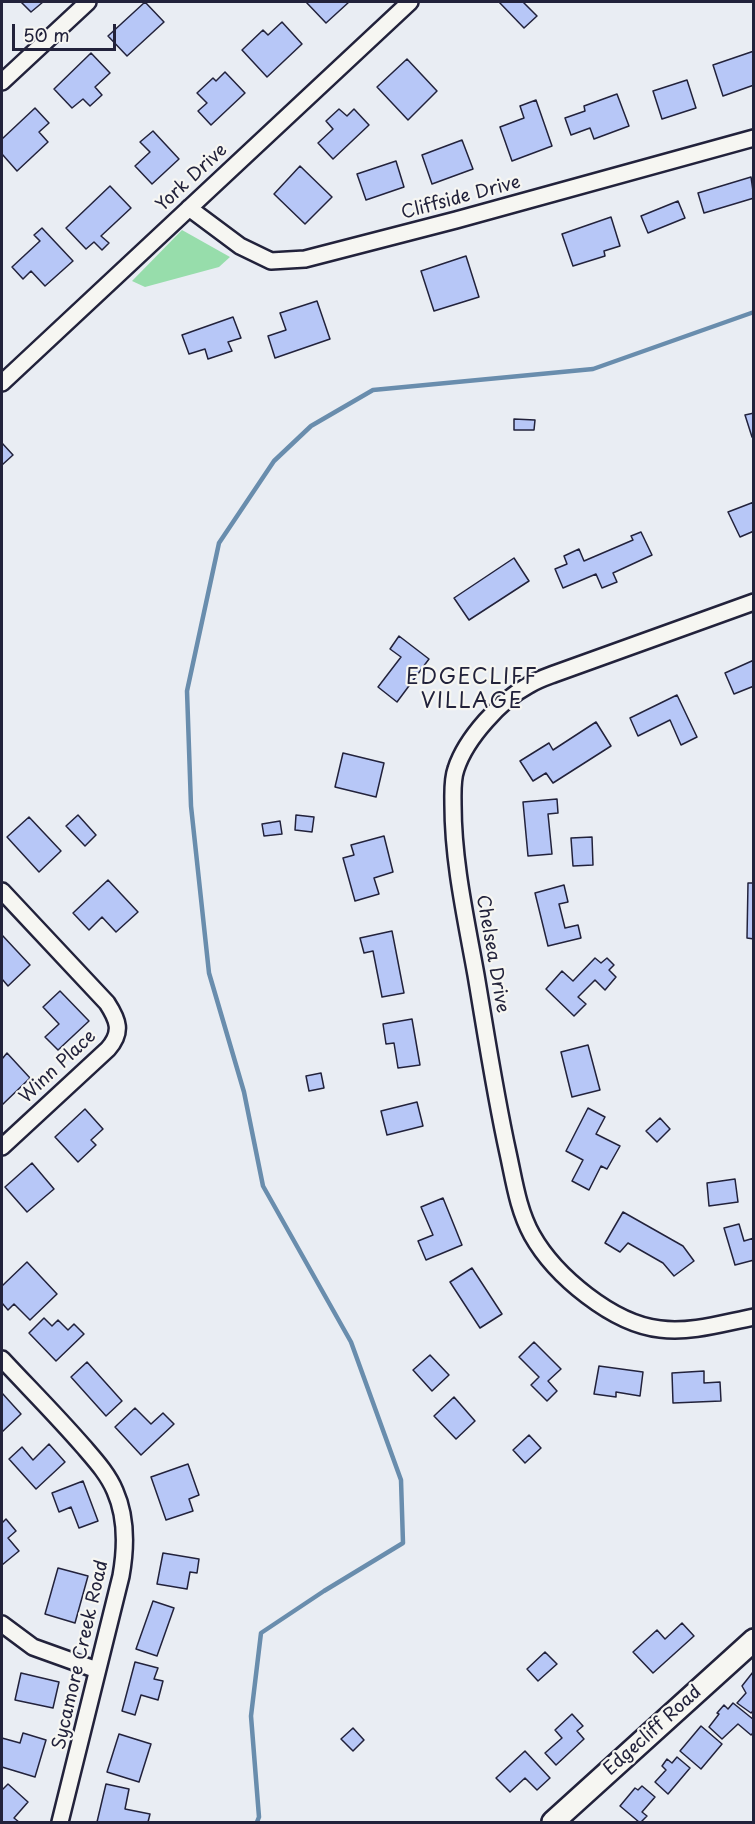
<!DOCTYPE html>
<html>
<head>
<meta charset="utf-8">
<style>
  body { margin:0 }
  #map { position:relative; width:755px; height:1824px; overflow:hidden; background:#e9edf3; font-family:"Playpen Sans",sans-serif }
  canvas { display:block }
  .frame { position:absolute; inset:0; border:3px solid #22223b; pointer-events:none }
  .scale { position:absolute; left:12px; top:24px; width:104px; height:27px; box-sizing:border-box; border:3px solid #22223b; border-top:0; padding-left:8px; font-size:18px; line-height:21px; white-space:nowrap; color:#22223b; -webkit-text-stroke:4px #f6f6f2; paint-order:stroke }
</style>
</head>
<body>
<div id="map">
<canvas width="755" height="1824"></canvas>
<div class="frame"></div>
<div class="scale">50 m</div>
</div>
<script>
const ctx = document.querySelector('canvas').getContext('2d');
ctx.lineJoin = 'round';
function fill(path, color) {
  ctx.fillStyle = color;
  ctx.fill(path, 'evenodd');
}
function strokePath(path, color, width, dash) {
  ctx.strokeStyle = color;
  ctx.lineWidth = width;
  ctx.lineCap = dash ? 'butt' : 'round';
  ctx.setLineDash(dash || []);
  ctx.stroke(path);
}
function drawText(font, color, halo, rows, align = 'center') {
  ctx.font = font + ' "Playpen Sans",sans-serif';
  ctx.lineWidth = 4.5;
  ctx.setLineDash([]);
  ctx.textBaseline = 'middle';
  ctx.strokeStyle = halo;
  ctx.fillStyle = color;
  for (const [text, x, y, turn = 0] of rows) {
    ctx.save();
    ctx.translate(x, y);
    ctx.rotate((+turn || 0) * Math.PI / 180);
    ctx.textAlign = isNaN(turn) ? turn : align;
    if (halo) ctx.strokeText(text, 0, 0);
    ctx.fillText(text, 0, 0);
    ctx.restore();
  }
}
const green = new Path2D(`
  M182 230 230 257 219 267 145 287 132 281Z`);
const stream = new Path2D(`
  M257 1822 259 1817 251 1716 261 1633 324 1591 403 1543 401 1480 351 1342 263 1186 244 1092 209 973 191 806 187 691 219 543 274 461 311 426 373 390 593 369 754 312`);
const building = new Path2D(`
  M21 2H43L31 12Z
  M145 2 164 22 127 56 108 36Z
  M306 2H349L326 23Z
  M499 2H523L537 16 524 28Z
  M282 22 302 44 267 77 242 50 263 30 268 35Z
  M754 51V85L723 96 713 65Z
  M91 53 110 73 95 87 102 95 90 106 83 99 72 108 54 89Z
  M407 59 437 91 408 120 377 87Z
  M225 72 245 93 211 125 198 111 207 103 197 93 213 78 216 81Z
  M687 80 696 108 662 119 653 91Z
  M617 94 629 126 594 139 590 128 571 135 565 118 585 111 584 106Z
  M536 100 552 146 512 161 500 127 524 118 520 106Z
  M35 108 49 123 39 132 48 142 17 171 2 154V139Z
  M339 109 347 116 354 109 369 125 333 159 318 143 333 129 326 121Z
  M153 131 179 159 152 184 135 166 150 152 140 142Z
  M462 140 473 169 432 184 422 155Z
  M396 161 404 187 366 200 357 174Z
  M300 166 332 197 305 224 274 194Z
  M751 177 754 198 704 213 698 193Z
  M110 186 131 208 101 236 109 243 102 250 94 242 86 249 66 228Z
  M678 201 685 218 648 233 641 216Z
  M611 217 620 246 604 251 605 256 573 266 562 234Z
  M42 228 73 261 45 286 31 271 23 279 12 267 40 241 34 235Z
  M466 256 479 297 434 311 421 271Z
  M317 301 330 339 275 358 268 336 286 330 280 313Z
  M233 317 241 338 228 342 232 351 208 359 205 349 189 354 182 335Z
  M754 413V437H752L745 415Z
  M514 419 535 420 534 430H514Z
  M2 443 13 455 2 465Z
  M754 502V531L740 537 728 512Z
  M641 532 652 555 613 573 617 582 602 588 596 574 563 588 555 569 567 564 564 556 579 549 584 561 633 540 631 536Z
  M514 558 529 581 469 620 454 598Z
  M399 636 429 659 397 702 378 687 401 657 390 649Z
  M754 660V686L734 694 725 673Z
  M677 695 697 737 681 745 670 720 638 736 630 718Z
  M596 722 611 746 553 783 546 773 533 781 520 761 549 743 553 750Z
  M343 753 384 763 376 797 335 787Z
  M557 799 558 813 548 814 552 854 528 856 523 802Z
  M78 815 96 835 85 846 66 826Z
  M296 815 314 817 312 832 295 830Z
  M29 817 61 851 39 872 7 837Z
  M280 821 282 834 264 836 262 824Z
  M384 836 393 872 374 878 379 894 355 901 343 858 354 855 351 845Z
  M592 837 593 865 573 866 571 838Z
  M108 880 138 912 116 932 102 917 89 930 73 913Z
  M748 883H754V939L747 938Z
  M564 885 568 902 559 904 565 928 578 925 581 938 548 946 535 893Z
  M392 931 404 993 382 997 373 951 364 953 360 938Z
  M2 935 30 965 8 986 2 979Z
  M595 958 601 963 607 958 614 965 609 970 616 977 605 990 595 980 578 997 586 1004 574 1016 546 989 562 971 573 981Z
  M60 991 89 1021 58 1050 45 1037 59 1024 43 1007Z
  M412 1019 420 1065 398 1068 394 1043 386 1044 383 1024Z
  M588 1045 600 1090 572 1097 561 1052Z
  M7 1053 30 1078 2 1105V1059Z
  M321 1073 324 1088 309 1091 306 1076Z
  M417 1102 423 1126 387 1135 381 1111Z
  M588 1108 605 1117 596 1134 620 1146 607 1169 601 1166 589 1190 572 1181 583 1160 566 1151Z
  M85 1109 103 1129 91 1140 96 1145 78 1162 55 1137Z
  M660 1118 670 1129 657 1142 646 1131Z
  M32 1163 54 1189 27 1212 5 1187Z
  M735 1179 738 1202 709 1206 707 1183Z
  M443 1198 462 1245 426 1260 418 1241 433 1235 421 1207Z
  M623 1212 683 1246 694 1261 674 1276 663 1263 628 1243 620 1252 605 1243Z
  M739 1224 744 1241 754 1238V1260L735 1265 724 1228Z
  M27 1262 57 1294 30 1320 14 1304 8 1310 2 1303V1286Z
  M472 1268 502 1314 480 1328 450 1282Z
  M44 1318 52 1326 58 1320 68 1330 74 1324 84 1334 56 1361 29 1333Z
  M534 1342 561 1369 548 1381 557 1391 547 1401 531 1385 539 1377 519 1357Z
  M430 1355 449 1375 432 1391 413 1370Z
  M87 1362 122 1401 106 1416 71 1377Z
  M599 1366 643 1372 640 1396 616 1392V1397L594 1394Z
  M704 1371V1383L720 1382 721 1401 673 1403 672 1373Z
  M2 1393 21 1414 2 1432Z
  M454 1397 475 1421 456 1439 434 1416Z
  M135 1408 151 1424 163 1413 174 1424 141 1455 115 1427Z
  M529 1435 541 1448 525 1463 513 1450Z
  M49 1444 65 1462 36 1489 9 1459 22 1447 33 1460Z
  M188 1464 199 1495 189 1499 193 1511 166 1520 151 1477Z
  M83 1481 98 1521 79 1528 71 1507 59 1512 52 1493Z
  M6 1519 16 1531 8 1538 19 1551 2 1565V1523Z
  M163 1553 199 1559 197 1573 190 1572 187 1589 157 1584Z
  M58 1568 88 1576 75 1623 45 1614Z
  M153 1601 174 1608 157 1656 136 1649Z
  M682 1623 694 1636 653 1673 633 1652 657 1630 665 1639Z
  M545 1652 557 1664 538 1681 527 1669Z
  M135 1662 158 1668 154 1679 163 1681 158 1700 141 1695 135 1715 122 1711Z
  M753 1672 754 1710 751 1713 737 1703 746 1693 742 1686Z
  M21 1673 59 1682 53 1708 15 1700Z
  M733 1703 754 1720V1732L751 1735 738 1724 722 1739 709 1727 719 1714 717 1713 724 1705 728 1709Z
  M572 1714 583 1726 577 1731 584 1739 556 1765 545 1753 562 1738 555 1730Z
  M701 1726 722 1744 701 1769 680 1751Z
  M353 1728 364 1740 353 1751 341 1739Z
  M23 1733 46 1740 35 1777 2 1767V1738L20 1743Z
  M119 1734 151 1744 139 1782 107 1772Z
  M525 1751 550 1778 537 1790 525 1778 510 1792 496 1778Z
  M677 1757 690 1768 668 1794 655 1782 666 1770 662 1766 667 1759 672 1763Z
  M8 1784 28 1802 14 1818 19 1822H2V1790Z
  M106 1784 129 1789 125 1809 150 1814 148 1822H97Z
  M642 1786 655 1797 642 1812 647 1816 641 1822H639L620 1806 635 1788 638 1790Z`);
const street = new Path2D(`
  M2 82 88 2
  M189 208 240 246 271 261 305 259 456 220 754 138
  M2 383 410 2
  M754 602 554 674C546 677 537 680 529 685 501 700 466 738 456 769 452 780 453 793 453 805 453 862 466 919 476 975 486 1034 495 1094 508 1153 514 1180 518 1210 532 1235 555 1276 613 1324 660 1329 691 1333 723 1323 754 1317
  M2 891 107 1003C118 1020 123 1032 108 1049L2 1147
  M2 1359C29 1388 57 1416 83 1446 95 1460 108 1474 115 1491 127 1518 126 1548 121 1576L60 1822
  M2 1624 33 1647 97 1670`);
const secondary = new Path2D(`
  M553 1822 754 1640`);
const streetNames = [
  ["York Drive",192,178,-43],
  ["Cliffside Drive",461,198,-15],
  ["Chelsea Drive",492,954,80],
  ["Winn Place",58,1067,-43],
  ["Sycamore Creek Road",81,1655,-77],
  ["Edgecliff Road",653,1731,-42]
];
const quarterNames = [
  ["EDGECLIFF",472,678],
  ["VILLAGE",472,702]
];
fill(green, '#97ddab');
strokePath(stream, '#698dad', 4.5);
fill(building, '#b7c7f7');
strokePath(building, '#22223b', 1.5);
strokePath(street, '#22223b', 20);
strokePath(secondary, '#22223b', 26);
strokePath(street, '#f6f6f2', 15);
strokePath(secondary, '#f6f6f2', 21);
drawText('18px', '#22223b', '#f6f6f2', streetNames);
ctx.letterSpacing = '1.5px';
drawText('21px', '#22223b', '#f6f6f2', quarterNames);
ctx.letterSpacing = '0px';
</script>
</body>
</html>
